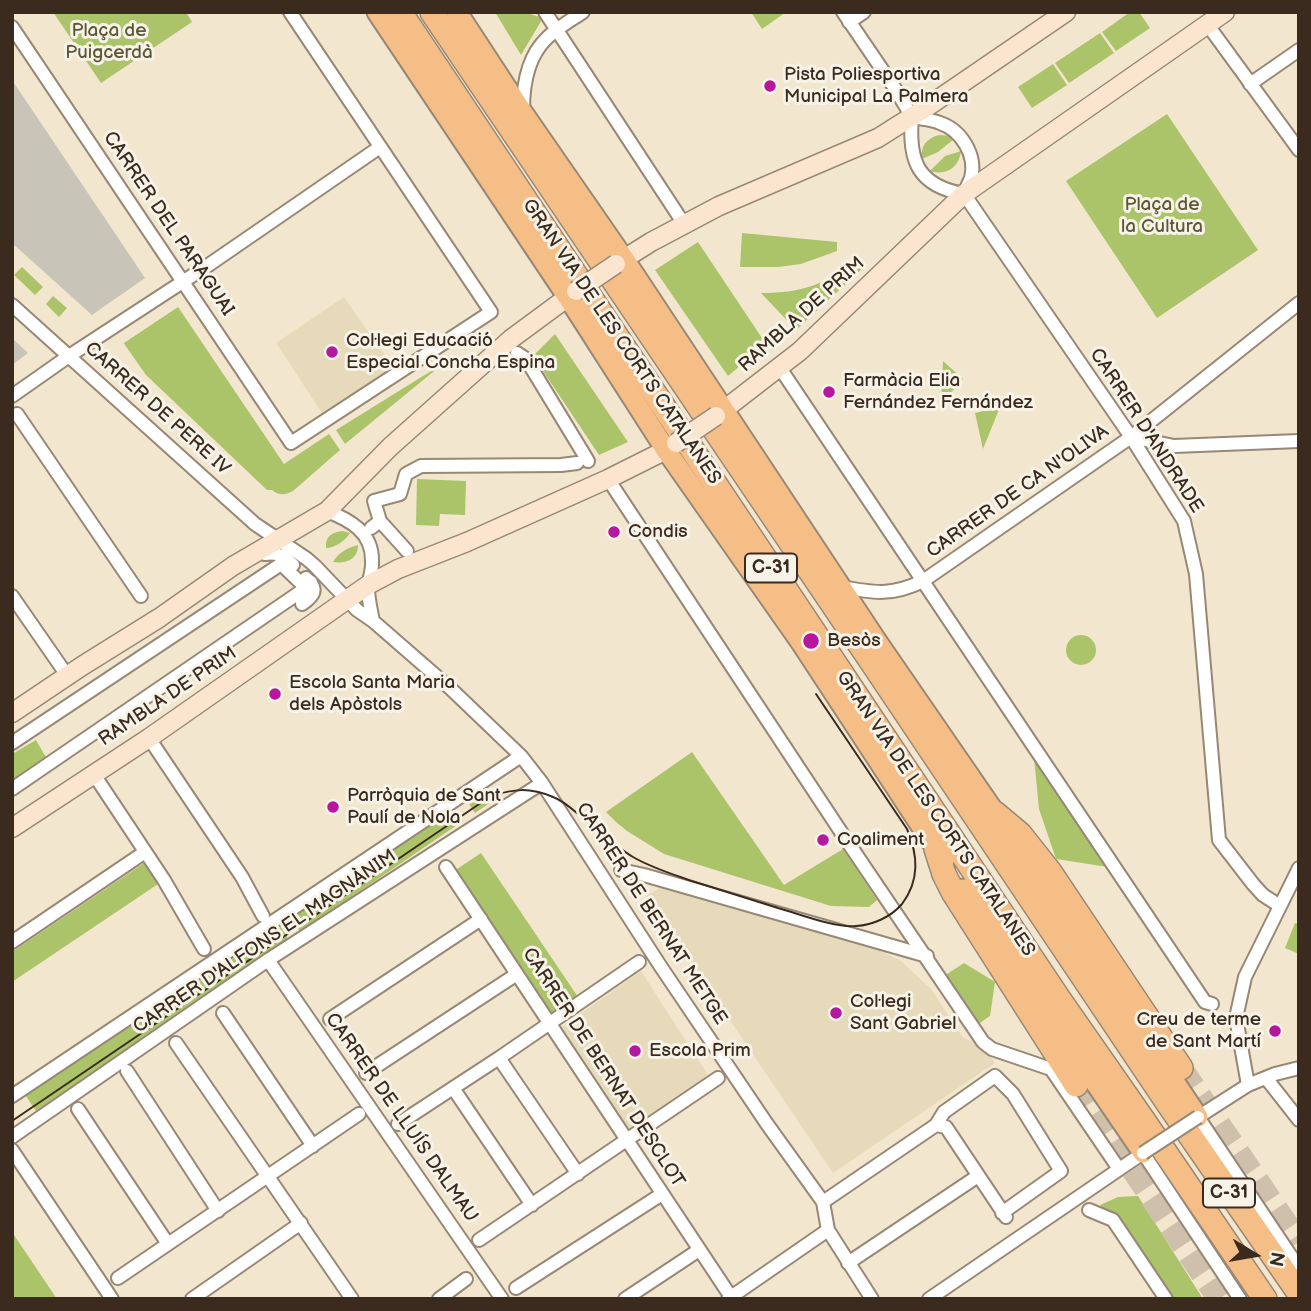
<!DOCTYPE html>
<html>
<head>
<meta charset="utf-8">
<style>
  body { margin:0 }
  #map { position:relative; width:1311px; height:1311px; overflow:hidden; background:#f3e6ce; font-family:"Balsamiq Sans",sans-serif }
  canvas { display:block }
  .frame { position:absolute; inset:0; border:14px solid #3b2a1e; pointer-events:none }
  .north { position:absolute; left:1220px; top:1220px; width:70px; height:70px; -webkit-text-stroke:5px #f7f3e8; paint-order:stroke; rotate:101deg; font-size:19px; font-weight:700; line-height:28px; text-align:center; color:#3b2a1e }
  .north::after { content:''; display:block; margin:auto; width:24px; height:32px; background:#3b2a1e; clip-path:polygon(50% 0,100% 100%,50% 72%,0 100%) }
</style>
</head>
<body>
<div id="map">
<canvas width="1311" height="1311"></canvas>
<div class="frame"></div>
<div class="north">N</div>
</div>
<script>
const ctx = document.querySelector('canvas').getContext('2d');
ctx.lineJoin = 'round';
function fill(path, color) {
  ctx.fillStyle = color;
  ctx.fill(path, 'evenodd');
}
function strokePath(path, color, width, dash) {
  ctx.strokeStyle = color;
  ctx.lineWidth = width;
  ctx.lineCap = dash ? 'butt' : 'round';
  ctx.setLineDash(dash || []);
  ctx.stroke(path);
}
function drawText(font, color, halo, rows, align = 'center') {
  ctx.font = font + ' "Balsamiq Sans",sans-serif';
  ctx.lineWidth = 6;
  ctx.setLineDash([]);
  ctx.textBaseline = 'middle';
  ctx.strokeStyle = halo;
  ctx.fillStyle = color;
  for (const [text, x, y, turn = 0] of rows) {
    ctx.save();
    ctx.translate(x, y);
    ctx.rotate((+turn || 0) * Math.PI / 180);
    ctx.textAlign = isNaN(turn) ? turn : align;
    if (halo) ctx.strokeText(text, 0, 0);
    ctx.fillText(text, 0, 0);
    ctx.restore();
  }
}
const built = new Path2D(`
  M344 297 393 367 322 413 276 343Z
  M661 887 869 945 901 961 931 989 963 1038 983 1045 995 1063 833 1173 646 896Z
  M641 971 708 1075 629 1129 562 1027Z`);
const industrial = new Path2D(`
  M12 80 145 278 92 315 12 243Z
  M12 338 28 353 12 365Z`);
const green = new Path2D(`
  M53 12H186L192 22 101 83Z
  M495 12H524L543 18 521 55Z
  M751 12H786L762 29Z
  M1130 12H1139L1150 28 1116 51 1102 32Z
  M1100 33 1114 53 1069 83 1055 63Z
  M1053 64 1067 85 1032 108 1018 87Z
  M1167 114 1258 250 1157 318 1066 181Z
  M939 135 951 136 954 139 938 152 922 159C920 146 927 138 939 135Z
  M961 151C959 168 946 176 930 171L945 156Z
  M742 233 837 242V251L801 264 778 267H740Z
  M698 242 766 344 728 376 655 270Z
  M855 262 862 269 796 330 761 293C802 293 822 285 855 262Z
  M22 267 43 287 35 295 14 275Z
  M53 296 67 308 59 317 46 304Z
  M178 307 284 464 329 434 340 450 293 491C285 495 279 496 272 490H267L146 375 125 345 124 343Z
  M555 334 628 442 599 455 533 356Z
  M943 361 963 379 941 404Z
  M444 363 345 444 336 430Z
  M1000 407 983 449 975 413Z
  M417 479 466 481 465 515 440 514 439 526 416 525Z
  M343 531 350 533C345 541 335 548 326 548 325 536 332 532 343 531Z
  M358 545C358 560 345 564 333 562 339 552 347 548 358 545Z
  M1066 650a15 15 0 1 1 30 0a15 15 0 1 1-30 0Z
  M36 740 48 761 13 781 12 754Z
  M692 752 784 885 843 849 877 900 869 907 831 906 664 854 627 831 616 822 606 812Z
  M1034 758 1108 867 1056 859 1039 809Z
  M484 786 494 800 475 813 465 798Z
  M453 807 463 821 300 932 291 917Z
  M481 853 578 997 549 1017 451 873Z
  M150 859 164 880 12 982V952Z
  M1295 923 1299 924V954L1285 948Z
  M279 924 289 940 36 1111 26 1096Z
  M964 963 995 982 990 1016 977 1025 944 976Z
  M1138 1196 1203 1299H1170L1100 1205 1118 1197Z
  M12 1232 57 1299H12Z`);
const highwayTunnel = new Path2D(`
  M1181 1068 1299 1242
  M1076 1085 1219 1299`);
const street = new Path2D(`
  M545 12 684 224
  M843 12 894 87 912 117
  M849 22 864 12
  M1207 24 1299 150
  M12 27 291 443 491 312 290 12
  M1250 84 1299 50
  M523 110C523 85 528 56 547 38 557 28 571 20 583 12
  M912 117C921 119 931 119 940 123 961 130 977 155 971 178 969 183 966 188 964 194
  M912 117C908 161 918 186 964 194
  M964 194 1131 437 1184 521 1196 574 1219 840 1253 884 1263 895 1280 906
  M12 305 255 524 307 559 315 566 357 610 373 621 450 688 521 756 542 783 661 967 767 1124 823 1202 828 1230 872 1299
  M517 353 526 359 588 461
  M780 368 1205 1002 1212 1004
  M12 396 69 356 210 264 380 147
  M17 414 141 596
  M1131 437 1174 446 1299 441
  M608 479 845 838 983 1042 992 1049 1051 1069 1119 1169
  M327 511C350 520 372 532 372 560 373 570 369 578 368 588 368 599 371 610 373 621
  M380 521 407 551
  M371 528 380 521 374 501 400 494 406 474 421 466 561 465 577 463
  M265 554C278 552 283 556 293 565
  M841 587C874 593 892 596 923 581L1131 437 1299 303
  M12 596 64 671 65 678
  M302 604C314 596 319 589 306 578
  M149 738 242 877 263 916
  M12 743 281 564 306 588
  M93 773 164 880 204 949
  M12 789 306 588 311 582
  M446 867 727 1291
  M621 870 644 875 927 956
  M12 942 145 852
  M268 960 502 1299
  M223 1013 313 1146
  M330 1019 481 919
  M176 1043 352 1299
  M499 1058 578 1174
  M1299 1068 1275 1074 1248 1085 1198 1117 1299 1268
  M127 1071 218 1211
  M366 1073 517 974
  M1266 1078 1299 1120
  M1248 1085 1236 1018 1245 977 1299 868
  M453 1088 532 1205
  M12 1096 521 756
  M78 1109 168 1244
  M398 1124 499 1058 639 962
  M936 1125 944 1112 995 1076 1013 1094 1061 1171 1002 1213
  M12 1137 268 960 542 783
  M12 1150 112 1299
  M823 1202 936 1125 946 1127 1006 1217
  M1089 1210 1113 1220 1166 1299
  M479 1240 718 1078
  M848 1263 978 1176
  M118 1278 359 1114
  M516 1288 662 1194
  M192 1299 301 1223
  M439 1299 466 1279
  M625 1299 699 1250
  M728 1299 828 1230
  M929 1299 1143 1153 1240 1299`);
const secondary = new Path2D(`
  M616 264 651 242 719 206 878 138 927 107 1066 12
  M716 416 800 351 964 194 1225 12
  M12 713 82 666 159 618 233 566 327 511 390 447 511 339 576 291
  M12 828 149 738 368 585 398 569 467 542 608 479 666 450 676 443`);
const primary = new Path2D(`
  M377 12 575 308 666 450 802 644 944 861
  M457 12 523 113 624 259 876 640 995 813 1198 1117
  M963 889 1143 1153`);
const highway = new Path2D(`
  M400 12 1059 999 1144 1121 1265 1299
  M432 12 871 661 1169 1105 1299 1293
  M995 813 1020 834 1050 872 1181 1068
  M936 849 944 874 953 892 1076 1085`);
const tram = new Path2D(`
  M12 1121 491 796C514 789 529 787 553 797 564 801 573 810 583 818 599 831 615 846 633 857 652 868 672 874 692 881 721 890 750 899 778 908 800 914 834 928 856 926 873 925 891 917 902 904 920 880 918 855 907 829L816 694`);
const streetBridge = new Path2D(`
  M1143 1153 1198 1117`);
const secondaryBridge = new Path2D(`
  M576 291 616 264
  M676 443 716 416`);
const markers = [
  [770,86,7,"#b5179e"],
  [332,352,7,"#b5179e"],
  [829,392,7,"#b5179e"],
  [614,532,7,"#b5179e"],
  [811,641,9,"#b5179e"],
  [275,694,7,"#b5179e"],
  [333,807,7,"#b5179e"],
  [823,840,7,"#b5179e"],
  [836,1013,7,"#b5179e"],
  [1275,1031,7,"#b5179e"],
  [635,1051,7,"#b5179e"]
];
const shields = [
  [771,568,52],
  [1229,1193,52]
];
const shieldNames = [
  ["C-31",771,568],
  ["C-31",1229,1193]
];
const parkNames = [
  ["Plaça de",109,31],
  ["Puigcerdà",109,53],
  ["Plaça de",1162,205],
  ["la Cultura",1162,227]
];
const poiNames = [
  ["Pista Poliesportiva",784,75],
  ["Municipal La Palmera",784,97],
  ["Col·legi Educació",346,341],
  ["Especial Concha Espina",346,363],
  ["Farmàcia Elia",843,381],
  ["Fernández Fernández",843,403],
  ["Condis",628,532],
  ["Besòs",827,641],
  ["Escola Santa Maria",289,683],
  ["dels Apòstols",289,705],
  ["Parròquia de Sant",347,796],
  ["Paulí de Nola",347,818],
  ["Coaliment",837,840],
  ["Col·legi",850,1002],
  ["Sant Gabriel",850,1024],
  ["Creu de terme",1261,1020,"right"],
  ["de Sant Martí",1261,1042,"right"],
  ["Escola Prim",649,1051]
];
const streetNames = [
  ["CARRER DEL PARAGUAI",168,224,56],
  ["RAMBLA DE PRIM",802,315,-42],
  ["GRAN VIA DE LES CORTS CATALANES",621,342,56],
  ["CARRER DE PERE IV",157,409,42],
  ["CARRER D'ANDRADE",1146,431,57],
  ["CARRER DE CA N'OLIVA",1018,492,-35],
  ["RAMBLA DE PRIM",168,697,-34],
  ["GRAN VIA DE LES CORTS CATALANES",935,814,56],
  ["CARRER DE BERNAT METGE",651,914,57],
  ["CARRER D'ALFONS EL MAGNÀNIM",265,942,-34],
  ["CARRER DE BERNAT DESCLOT",603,1068,57],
  ["CARRER DE LLUÍS DALMAU",401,1118,55]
];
fill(built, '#e7daba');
fill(industrial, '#c8c4b8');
fill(green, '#abc46a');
strokePath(highwayTunnel, '#cec0ab', 23, [23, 11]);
strokePath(street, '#978876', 16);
strokePath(secondary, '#978876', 21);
strokePath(primary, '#978876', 23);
strokePath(highway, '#978876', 26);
strokePath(street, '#fff', 12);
strokePath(secondary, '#fbe5cf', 18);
strokePath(primary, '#f6be87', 19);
strokePath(highway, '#f6be87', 23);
strokePath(tram, '#3b2a1e', 2);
strokePath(streetBridge, '#978876', 16, []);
strokePath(secondaryBridge, '#978876', 21, []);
strokePath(streetBridge, '#fff', 12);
strokePath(secondaryBridge, '#fbe5cf', 18);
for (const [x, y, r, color] of markers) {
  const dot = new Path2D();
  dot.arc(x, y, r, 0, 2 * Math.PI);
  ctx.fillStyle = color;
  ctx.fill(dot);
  strokePath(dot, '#f7f3e8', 2.5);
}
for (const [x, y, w] of shields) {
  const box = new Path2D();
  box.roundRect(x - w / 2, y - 14.5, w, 29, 5);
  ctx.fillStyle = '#f7f3e8';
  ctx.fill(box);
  strokePath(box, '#3b2a1e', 2);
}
drawText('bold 18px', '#3b2a1e', null, shieldNames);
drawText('19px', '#5d5835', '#f7f3e8', parkNames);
drawText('19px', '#3b2a1e', '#f7f3e8', poiNames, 'left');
drawText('19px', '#3b2a1e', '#f7f3e8', streetNames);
</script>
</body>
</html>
